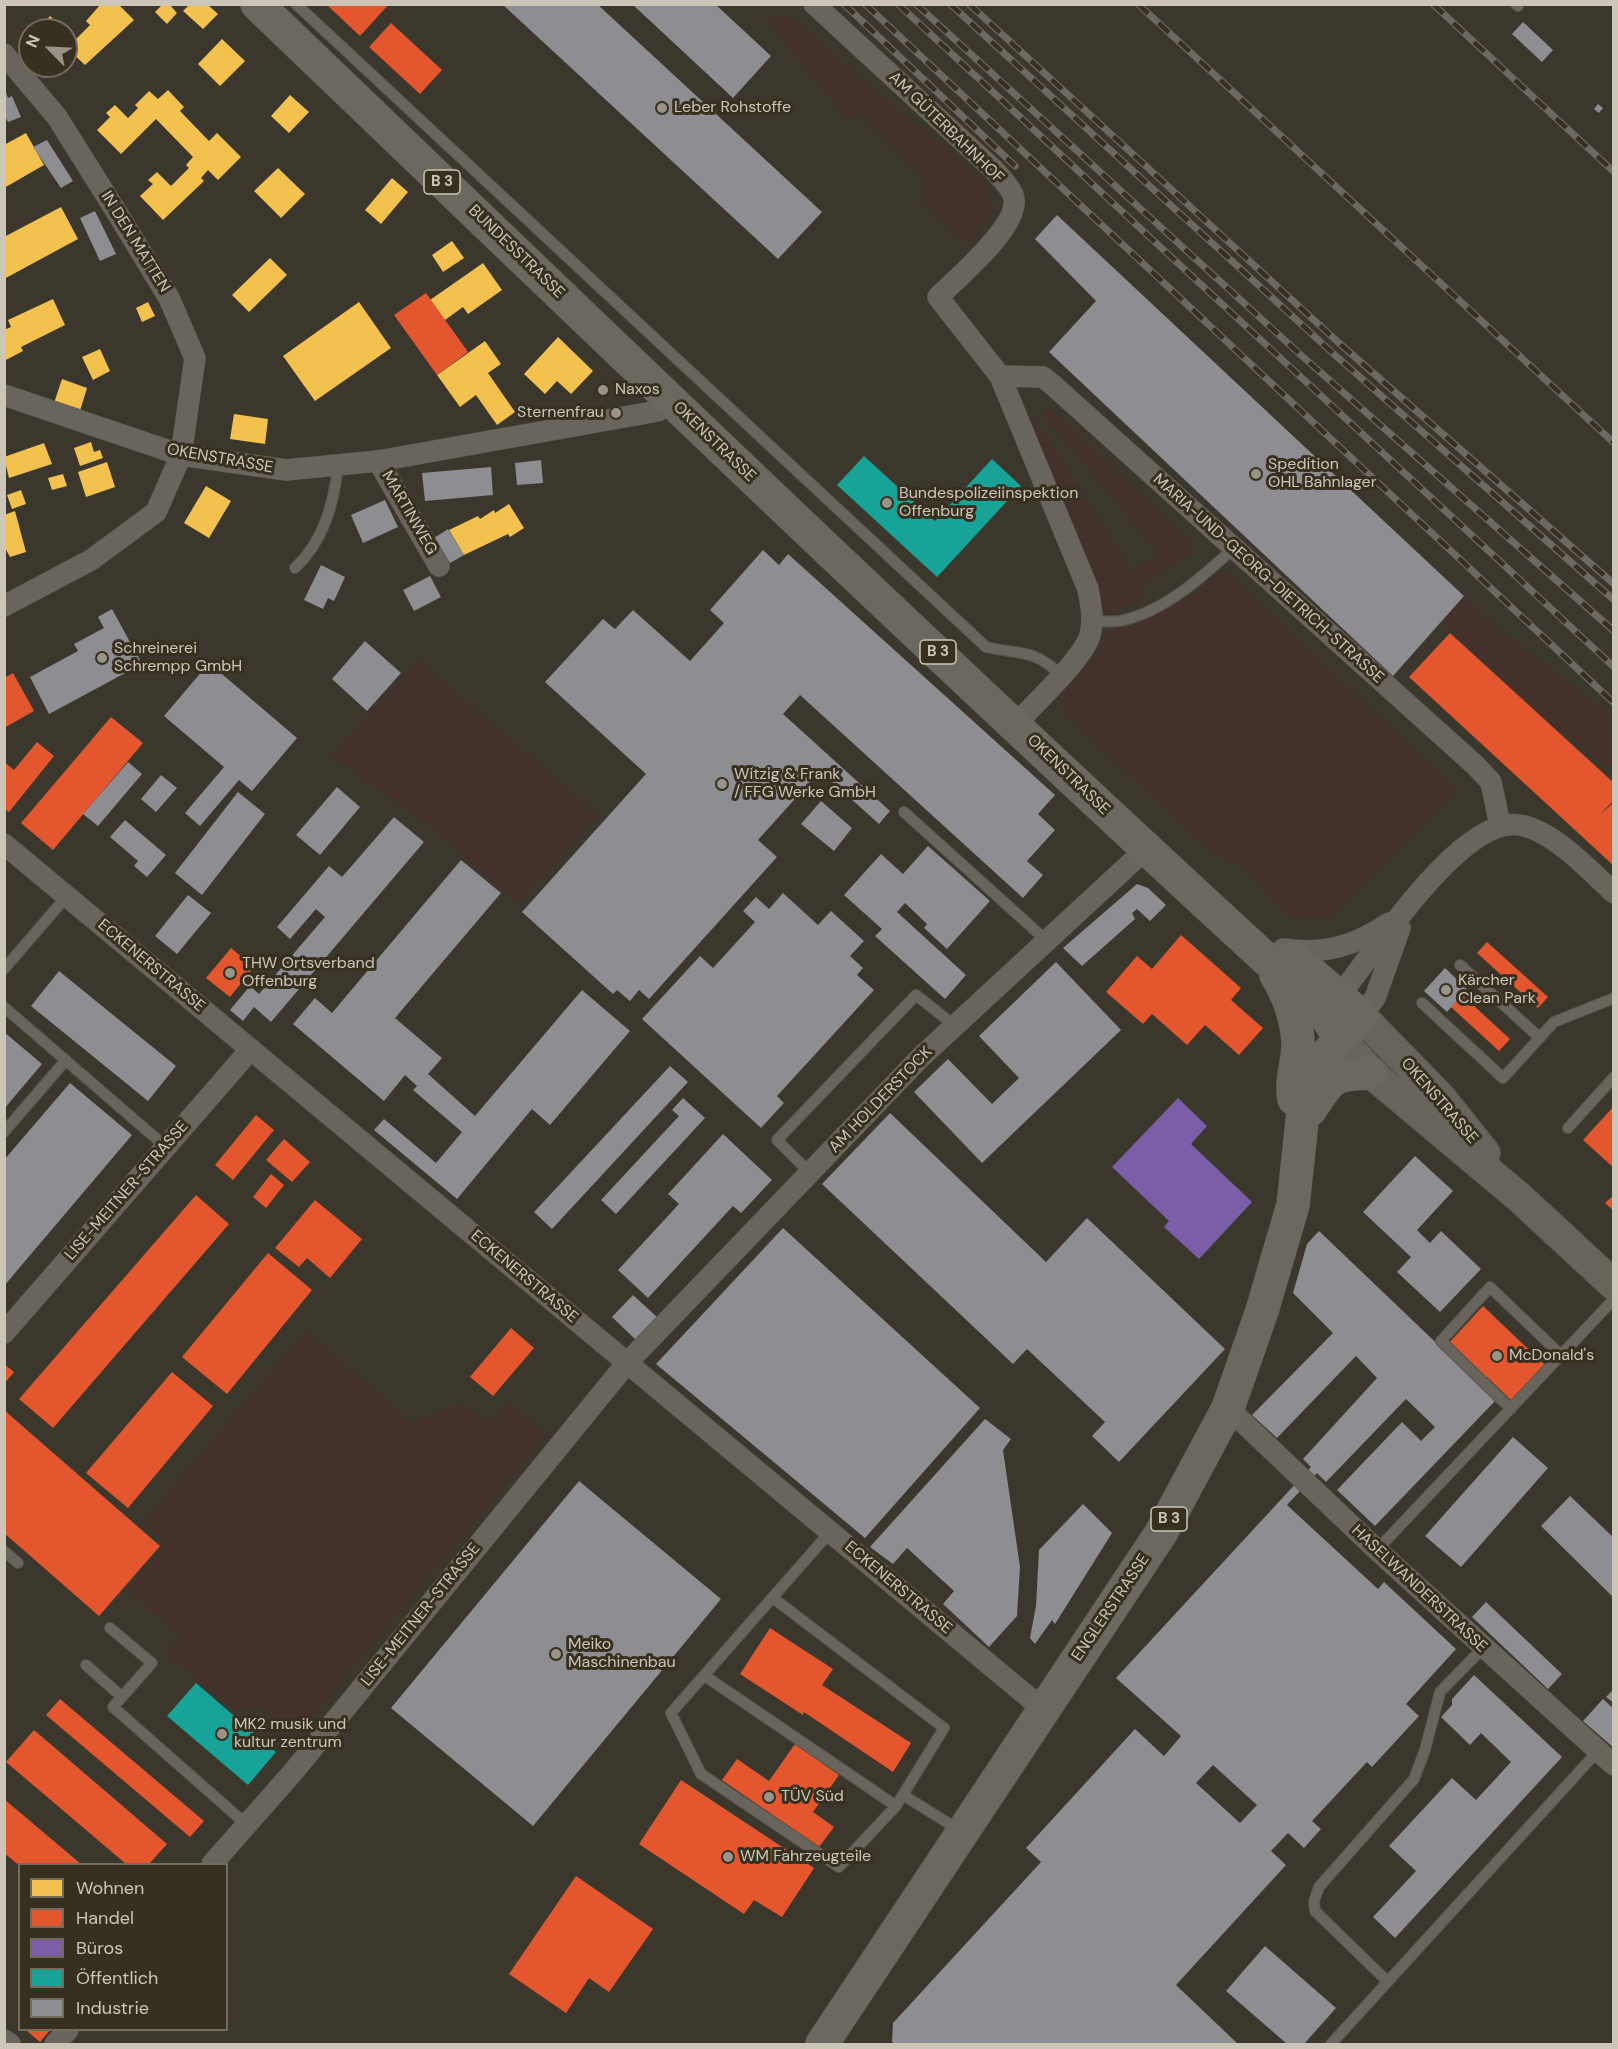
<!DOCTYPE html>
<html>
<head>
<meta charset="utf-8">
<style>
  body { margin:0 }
  #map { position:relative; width:1618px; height:2049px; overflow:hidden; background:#3c372d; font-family:"DM Sans",sans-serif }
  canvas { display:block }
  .frame { position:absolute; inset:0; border:6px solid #cbc6b8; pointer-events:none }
  .legend { position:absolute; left:18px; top:1863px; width:210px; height:168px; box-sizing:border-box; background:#373020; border:2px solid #726c5d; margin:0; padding:8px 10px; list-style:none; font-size:18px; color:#cbc6b8 }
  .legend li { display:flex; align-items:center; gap:12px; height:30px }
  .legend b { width:30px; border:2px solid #726c5d }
  .north { position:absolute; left:18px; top:18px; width:60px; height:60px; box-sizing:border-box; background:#373020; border:2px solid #726c5d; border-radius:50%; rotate:294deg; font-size:16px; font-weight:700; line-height:24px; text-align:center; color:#cbc6b8 }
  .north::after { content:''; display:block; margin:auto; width:21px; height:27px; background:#999487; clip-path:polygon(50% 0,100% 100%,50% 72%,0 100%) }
</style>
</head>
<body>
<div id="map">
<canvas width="1618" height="2049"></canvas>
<div class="frame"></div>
<ul class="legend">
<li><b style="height:16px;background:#f2c14e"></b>Wohnen</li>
<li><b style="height:16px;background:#e4572e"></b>Handel</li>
<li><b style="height:16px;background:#7b5ea7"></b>Büros</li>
<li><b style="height:16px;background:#17a398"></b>Öffentlich</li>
<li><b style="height:16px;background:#8d8d92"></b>Industrie</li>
</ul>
<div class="north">N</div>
</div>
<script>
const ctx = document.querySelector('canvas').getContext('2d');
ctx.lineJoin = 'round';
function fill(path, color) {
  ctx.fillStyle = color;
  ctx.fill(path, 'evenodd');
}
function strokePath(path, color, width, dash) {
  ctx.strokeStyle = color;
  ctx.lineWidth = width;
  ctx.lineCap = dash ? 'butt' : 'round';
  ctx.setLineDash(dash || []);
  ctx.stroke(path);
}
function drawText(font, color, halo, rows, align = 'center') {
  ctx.font = font + ' "DM Sans",sans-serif';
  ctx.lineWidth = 6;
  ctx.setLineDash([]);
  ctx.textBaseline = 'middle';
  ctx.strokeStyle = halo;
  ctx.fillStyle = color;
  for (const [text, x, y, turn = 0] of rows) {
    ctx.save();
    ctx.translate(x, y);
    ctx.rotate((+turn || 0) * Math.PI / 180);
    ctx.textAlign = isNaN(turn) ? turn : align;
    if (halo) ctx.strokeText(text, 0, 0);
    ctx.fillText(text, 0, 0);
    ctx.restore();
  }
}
const green = new Path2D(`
  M764 17H793L877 93 951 151 988 186 991 208 989 220 966 244 923 201 922 177 862 115 848 120Z
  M1049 407 1194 544 1192 555C1168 567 1148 574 1140 601L1114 613 1105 611 1024 420 1035 419 1133 571 1158 553 1043 414Z
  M1225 570 1458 791 1330 917C1278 928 1273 893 1239 865 1233 860 1221 858 1213 855L1062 710 1065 691 1097 654 1105 636 1114 628 1149 618 1192 594Z
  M1464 596 1500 630 1613 716V770L1539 715 1441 622Z
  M418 660 598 815 518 904 424 821 331 756Z
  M306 1331 412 1422 464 1404 490 1422 508 1402 547 1435 295 1737 258 1705 235 1710 166 1654 181 1636 127 1590 167 1545 142 1523Z`);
const homes = new Path2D(`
  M101 4H118L134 20 85 65 71 52 66 57V31L75 40 90 25 86 21Z
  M163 4H169L177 13 167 24 155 12Z
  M189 5H208L218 14 203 29 183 11Z
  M50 16 65 30H37Z
  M30 37V53L22 45Z
  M222 39 245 61 220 86 198 64Z
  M43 66H57L51 73Z
  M168 90 184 107 180 111 209 141 217 133 241 157 218 180 208 170 201 178 204 181 163 220 140 196 153 184 148 180 157 172 171 186 189 168 186 165 193 157 156 119 121 154 97 130 110 117 106 113 115 105 128 118 138 108 135 105 149 91 158 99Z
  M290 95 309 112 289 133 271 116Z
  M26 133 44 165 4 188V145Z
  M278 168 305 194 281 218 254 191Z
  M392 178 408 192 381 224 365 210Z
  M61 207 78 239 4 279V237Z
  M452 241 464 258 443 272 432 255Z
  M270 258 287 275 249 312 232 295Z
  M483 263 502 290 468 314 463 307 445 320 430 300Z
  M53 299 65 325 21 347 23 351 4 361V330L11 327 8 320Z
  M148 302 155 316 142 322 136 308Z
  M359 302 391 348 315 401 283 356Z
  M558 337 593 371 571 394 557 381 545 394 524 374Z
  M485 341 501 364 488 373 515 412 497 425 476 395 460 407 437 375Z
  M100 349 110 371 93 380 82 357Z
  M62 379 87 388 79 414 53 406Z
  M234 414 268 419 265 444 230 439Z
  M91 442 94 452 100 450 103 458 80 466 74 448Z
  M44 443 52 464 9 478 4 457Z
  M107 462 115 487 86 497 78 472Z
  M63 474 67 486 52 490 48 478Z
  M206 486 231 501 209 538 184 523Z
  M21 490 26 504 12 509 7 495Z
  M509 504 524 528 510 537 508 534 464 555 449 530 478 516 480 519 494 510 495 513Z
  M15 511 26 552 10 557 4 546V515Z`);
const shops = new Path2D(`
  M326 4H389L360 36Z
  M391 23 442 70 420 94 369 47Z
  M426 293 468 352 437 375 394 315Z
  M1450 633 1614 783V800L1599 816 1614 802V866L1409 677Z
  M13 673 34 711 4 728V678Z
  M111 717 143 743 53 850 21 823Z
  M37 742 54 756 9 812 4 808V762L14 770Z
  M1181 935 1241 988 1231 1000 1263 1028 1239 1055 1205 1025 1187 1045 1152 1014 1143 1024 1106 992 1137 956 1152 969Z
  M1487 942 1548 997 1538 1008 1477 953Z
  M231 948 254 967 230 997 206 978Z
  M1462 995 1510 1039 1499 1051 1451 1007Z
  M1614 1106V1168L1583 1140Z
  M256 1115 274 1130 233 1180 215 1165Z
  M284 1139 310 1162 292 1182 266 1160Z
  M271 1174 284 1185 266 1208 253 1197Z
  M196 1195 229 1224 53 1428 19 1399Z
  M1614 1195V1211L1605 1203Z
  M315 1200 362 1239 330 1278 307 1258 299 1267 275 1248Z
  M268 1253 312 1290 227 1394 182 1357Z
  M1483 1306 1547 1367 1513 1402 1487 1377 1484 1380 1447 1345Z
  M511 1328 534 1348 493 1396 470 1377Z
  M4 1364 14 1372 4 1384Z
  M172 1372 213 1406 128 1508 86 1473Z
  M4 1410 160 1546 99 1616 4 1533Z
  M770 1628 833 1669 822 1685 911 1743 893 1772 804 1712 803 1715 740 1674Z
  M60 1699 204 1821 190 1837 46 1715Z
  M34 1730 167 1844 149 1864H126L6 1762Z
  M795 1744 839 1775 813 1812 834 1827 819 1847 722 1780 737 1759 769 1781Z
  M681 1780 814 1868 782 1917 754 1900 744 1914 639 1844Z
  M4 1799 81 1864 20 1866 4 1853Z
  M576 1876 653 1929 609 1992 589 1978 566 2013 509 1974Z
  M26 2030H50L40 2042Z`);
const offices = new Path2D(`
  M1178 1098 1207 1126 1191 1144 1252 1202 1199 1259 1164 1227 1169 1221 1112 1167Z`);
const public = new Path2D(`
  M864 456 935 521 992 459 1021 486 937 577 837 485Z
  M196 1683 276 1752 248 1785 167 1716Z`);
const industry = new Path2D(`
  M502 4H597L822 212 778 259Z
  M632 4H715L771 56 733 98Z
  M1523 22 1553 50 1542 62 1512 34Z
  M5 90 8 98 12 96 21 117 8 122 4 115Z
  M1598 104 1603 108 1599 113 1594 109Z
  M47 140 73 181 61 188 33 147Z
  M95 211 116 254 100 261 80 218Z
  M1057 215 1464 596 1393 676 1049 352 1096 301 1035 239Z
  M541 460 543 483 517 485 515 463Z
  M491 467 493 495 425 501 422 473Z
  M385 500 398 527 363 543 351 515Z
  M448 529 464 555 450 563 434 538Z
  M763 550 779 565 788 554 1055 795 1038 814 1055 830 1027 861 1043 875 1023 898 800 695 783 714 890 811 879 824 820 771 758 840 777 857 649 999 639 990 630 1001 617 990 613 994 522 912 646 774 545 682 603 619 615 629 633 610 690 661 724 623 710 610Z
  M321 565 345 577 334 601 328 598 323 609 304 600Z
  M430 576 441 597 414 611 403 590Z
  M112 609 142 664 49 714 30 677 78 651 74 644 104 628 98 617Z
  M365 641 401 673 367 711 332 679Z
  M209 663 297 738 252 791 239 780 200 826 185 813 224 767 164 716Z
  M128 762 142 774 98 826 83 814Z
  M161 775 177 788 156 812 141 799Z
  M337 787 360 807 320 855 296 835Z
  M238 792 265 814 202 895 175 873Z
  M821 801 852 828 834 851 801 824Z
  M394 817 424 842 271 1022 254 1007 243 1021 230 1010 250 986 259 994 325 917 316 909 290 939 277 927 329 866 342 877Z
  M125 820 166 855 147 877 134 866 138 861 110 837Z
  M928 846 990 901 947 949 924 928 927 924 905 903 897 912 966 975 945 999 875 936 882 929 844 895 881 854 903 874Z
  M461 860 501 893 395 1018 442 1058 428 1074 475 1116 582 990 630 1031 550 1125 532 1109 457 1199 374 1130 384 1119 436 1163 462 1132 413 1090 417 1086 405 1075 384 1101 293 1024 315 998 332 1013Z
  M1137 884 1148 888 1166 905 1150 921 1137 909 1132 913 1135 919 1082 966 1063 948Z
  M783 893 818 925 831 911 864 941 850 956 863 968 857 975 874 990 777 1096 784 1103 761 1128 642 1019 700 956 713 968 755 922 743 911 756 897 769 909Z
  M188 895 211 913 177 954 155 936Z
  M1056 962 1121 1030 982 1163 914 1092 948 1059 992 1104 1019 1078 979 1036Z
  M1445 968 1467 989 1447 1012 1424 991Z
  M59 971 176 1066 148 1101 31 1006Z
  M4 1032 42 1064 4 1109Z
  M670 1066 688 1082 552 1229 534 1212Z
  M70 1083 132 1135 4 1286V1160Z
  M683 1098 705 1118 616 1214 601 1200 679 1116 672 1110Z
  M890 1113 1046 1262 1087 1218 1225 1349 1119 1462 1092 1436 1105 1422 1027 1349 1013 1364 822 1184Z
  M723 1134 772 1180 741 1213 733 1206 648 1298 618 1270 679 1204 668 1194Z
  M1415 1156 1453 1191 1417 1230 1430 1243 1441 1231 1481 1269 1440 1312 1397 1272 1411 1257 1363 1212Z
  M783 1228 980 1408 865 1538 656 1364Z
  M1319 1231 1496 1400 1375 1526 1337 1490 1402 1422 1421 1441 1435 1427 1406 1399 1326 1482 1317 1473 1287 1505 1378 1589 1384 1582 1456 1649 1406 1704 1419 1716 1372 1767 1367 1762 1312 1821 1321 1829 1304 1848 1288 1833 1271 1851 1286 1865 1176 1985 1238 2044H895L892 2042 893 2023 1041 1862 1026 1848 1135 1729 1164 1756 1181 1736 1116 1678 1311 1467 1303 1459 1377 1378 1356 1356 1277 1438 1252 1415 1333 1333 1293 1293 1307 1244ZM1213 1765 1257 1805 1240 1823 1196 1783Z
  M633 1295 657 1317 636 1340 612 1317Z
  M985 1419 1011 1439 1003 1450 1020 1567 1017 1616 989 1647 943 1604 954 1591 907 1548 893 1564 870 1547Z
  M1513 1437 1548 1468 1461 1567 1425 1536Z
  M579 1481 721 1599 533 1826 391 1708Z
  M1570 1496 1614 1538V1598L1541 1526Z
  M1083 1504 1112 1533 1055 1624 1052 1620 1035 1644 1030 1638 1036 1606 1039 1550Z
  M1486 1602 1562 1674 1548 1689 1472 1617Z
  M1474 1675 1562 1757 1395 1938 1373 1917 1416 1871 1389 1846 1452 1778 1476 1800 1511 1762 1481 1733 1470 1745 1441 1717 1452 1705V1699Z
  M1614 1689V1703L1606 1697Z
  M1603 1699 1614 1709V1748L1583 1721Z
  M1265 1946 1336 2008 1304 2044H1287L1226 1991Z`);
const service = new Path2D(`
  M296 4 986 647C1020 655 1032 648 1060 674
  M1516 4 1518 6
  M295 568C324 541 334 503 338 465
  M1091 620C1102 621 1114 623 1124 620 1166 610 1203 576 1234 548
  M904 812 1047 941
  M1460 965 1540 1038
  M4 969 67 896
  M1422 1003 1503 1078 1554 1022 1614 998
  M4 1007 166 1147
  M1568 1128 1614 1077
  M4 1132 66 1060
  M810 1173 777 1140 916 995 955 1026
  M1511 1409 1441 1341 1490 1287 1562 1356
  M1377 1550 1614 1299
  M4 1551 18 1563
  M773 1598 944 1728 896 1806 839 1867 701 1774 671 1713 830 1532
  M110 1628 152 1663 113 1707 247 1825
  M86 1665 122 1697
  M705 1676 896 1806
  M903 1795 959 1830
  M1387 1981 1315 1911 1314 1901 1319 1887 1414 1779 1425 1750 1440 1692 1483 1648
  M1331 2044 1597 1752`);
const minor = new Path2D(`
  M814 4 993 169C999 176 1010 186 1013 195 1024 223 957 278 938 297L1000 376 1088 589C1091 605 1094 620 1090 635 1083 659 1033 705 1015 725
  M4 54 57 117 119 216 169 298 195 358 181 455 156 512 91 560 4 606
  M1000 376 1043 377 1054 386 1475 765 1491 782 1500 825
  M4 395 181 455 286 470 378 461 658 411 670 399
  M378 461 439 566
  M4 844 1044 1710
  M1283 949C1324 955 1355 946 1389 923
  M1340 995C1374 953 1461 816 1519 825 1553 830 1589 870 1614 893
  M1361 1016 1375 998 1400 928
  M4 1333 251 1049
  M1228 1408 1377 1550 1614 1765
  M212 1864 294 1771 627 1363 920 1058 1146 849
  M4 2040 10 2044
  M55 2044 68 2030`);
const secondary = new Path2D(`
  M1361 1016 1441 1098 1485 1153
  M1340 1038 1371 1073 1520 1198 1614 1285`);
const primary = new Path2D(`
  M257 4C603 336 949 669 1303 993L1324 1013 1340 1038
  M1276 975C1288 994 1297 1019 1298 1042 1299 1061 1290 1079 1294 1099
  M1310 1110C1332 1078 1330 1074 1371 1073
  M822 2044 1161 1533 1228 1408 1262 1311 1293 1205 1305 1094 1317 1065 1361 1016 1293 957`);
const rail = new Path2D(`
  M844 4 1015 166
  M865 4 1614 703
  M898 4 1614 667
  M916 4 1302 356 1614 631
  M950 4 1336 356 1614 600
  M969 4 1339 343 1614 584
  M1138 4 1614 443
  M1433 4 1614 172`);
const markers = [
  [662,108,6,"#999487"],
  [603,390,6,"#999487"],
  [616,413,6,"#999487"],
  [1256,474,6,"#999487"],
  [887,503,6,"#999487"],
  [102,658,6,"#999487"],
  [722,784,6,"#999487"],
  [230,973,6,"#999487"],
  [1446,990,6,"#999487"],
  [1497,1356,6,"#999487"],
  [556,1654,6,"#999487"],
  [222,1734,6,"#999487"],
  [769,1797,6,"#999487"],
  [728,1857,6,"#999487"]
];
const shields = [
  [442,182,36],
  [938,652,36],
  [1169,1519,36]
];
const shieldNames = [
  ["B 3",442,182],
  ["B 3",938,652],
  ["B 3",1169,1519]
];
const poiNames = [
  ["Leber Rohstoffe",674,108],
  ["Naxos",615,390],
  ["Sternenfrau",604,413,"right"],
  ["Spedition",1268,465],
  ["OHL Bahnlager",1268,483],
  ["Bundespolizeiinspektion",899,494],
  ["Offenburg",899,512],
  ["Schreinerei",114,649],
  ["Schrempp GmbH",114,667],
  ["Witzig & Frank",734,775],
  ["/ FFG Werke GmbH",734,793],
  ["THW Ortsverband",242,964],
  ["Offenburg",242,982],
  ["Kärcher",1458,981],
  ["Clean Park",1458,999],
  ["McDonald's",1509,1356],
  ["Meiko",568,1645],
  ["Maschinenbau",568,1663],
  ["MK2 musik und",234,1725],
  ["kultur zentrum",234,1743],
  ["TÜV Süd",781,1797],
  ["WM Fahrzeugteile",740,1857]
];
const streetNames = [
  ["AM GÜTERBAHNHOF",946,128,44],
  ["IN DEN MATTEN",135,242,58],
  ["BUNDESSTRASSE",516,252,44],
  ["OKENSTRASSE",714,442,44],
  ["OKENSTRASSE",220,459,10],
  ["MARTINWEG",409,513,60],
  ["MARIA-UND-GEORG-DIETRICH-STRASSE",1268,579,42],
  ["OKENSTRASSE",1068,775,44],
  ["ECKENERSTRASSE",151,966,40],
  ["AM HOLDERSTOCK",881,1100,-46],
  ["OKENSTRASSE",1439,1101,49],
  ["LISE-MEITNER-STRASSE",127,1191,-49],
  ["ECKENERSTRASSE",524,1277,40],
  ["ECKENERSTRASSE",898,1588,40],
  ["HASELWANDERSTRASSE",1419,1589,43],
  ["ENGLERSTRASSE",1111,1608,-56],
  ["LISE-MEITNER-STRASSE",421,1615,-51]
];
fill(green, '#44312b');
fill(homes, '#f2c14e');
fill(shops, '#e4572e');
fill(offices, '#7b5ea7');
fill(public, '#17a398');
fill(industry, '#8d8d92');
strokePath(service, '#56534b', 12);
strokePath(minor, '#56534b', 22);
strokePath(secondary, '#56534b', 32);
strokePath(primary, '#58544b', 34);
strokePath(service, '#69655d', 10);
strokePath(minor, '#69655d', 21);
strokePath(secondary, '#67645c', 30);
strokePath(primary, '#6b685f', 33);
strokePath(rail, '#6d6962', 7);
strokePath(rail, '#373020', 4.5, [14]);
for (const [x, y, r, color] of markers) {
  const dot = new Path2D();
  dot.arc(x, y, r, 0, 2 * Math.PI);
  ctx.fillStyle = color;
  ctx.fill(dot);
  strokePath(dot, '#373020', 2);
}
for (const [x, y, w] of shields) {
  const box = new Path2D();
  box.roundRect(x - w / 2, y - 12, w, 24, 4.5);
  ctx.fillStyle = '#373020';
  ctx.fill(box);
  strokePath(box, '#cbc6b8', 1.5);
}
drawText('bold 15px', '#cbc6b8', null, shieldNames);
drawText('16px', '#cbc6b8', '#373020', poiNames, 'left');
drawText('16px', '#cbc6b8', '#373020', streetNames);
</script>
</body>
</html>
